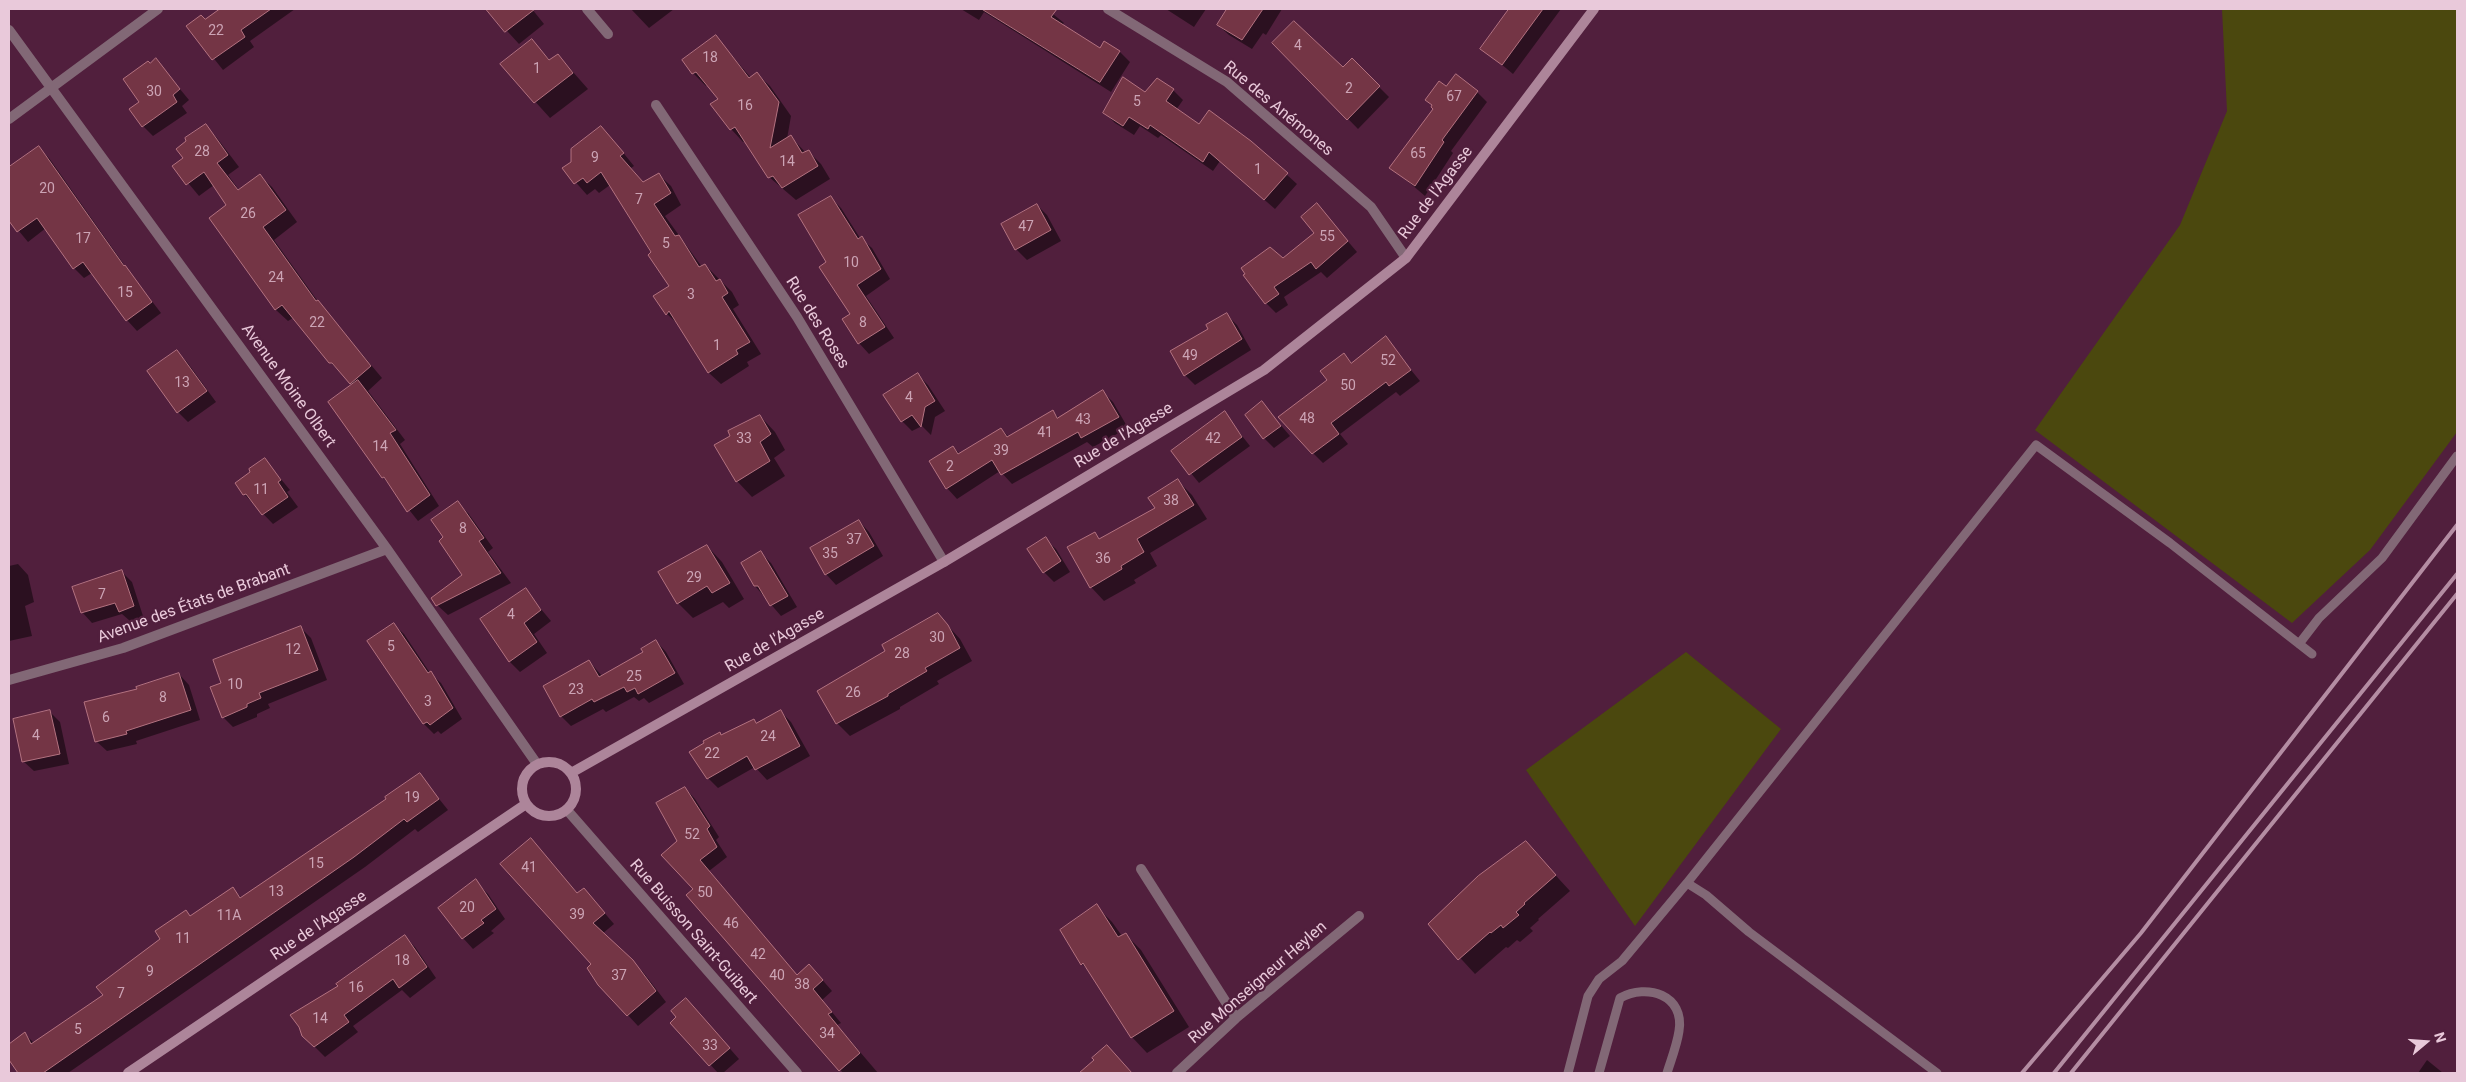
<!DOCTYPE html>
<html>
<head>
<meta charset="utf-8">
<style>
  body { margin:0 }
  #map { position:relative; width:2466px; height:1082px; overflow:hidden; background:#511f3d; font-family:Roboto,sans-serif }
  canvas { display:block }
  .frame { position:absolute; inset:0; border:10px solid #e9c9da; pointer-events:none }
  .north { position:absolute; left:2401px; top:1017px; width:50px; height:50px; -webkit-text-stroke:4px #511f3d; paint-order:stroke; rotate:72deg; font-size:14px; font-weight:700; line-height:20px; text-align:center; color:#e9c9da }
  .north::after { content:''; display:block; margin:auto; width:18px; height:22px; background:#e9c9da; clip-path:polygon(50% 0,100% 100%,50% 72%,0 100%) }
</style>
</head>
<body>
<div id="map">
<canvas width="2466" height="1082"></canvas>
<div class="frame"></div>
<div class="north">N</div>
</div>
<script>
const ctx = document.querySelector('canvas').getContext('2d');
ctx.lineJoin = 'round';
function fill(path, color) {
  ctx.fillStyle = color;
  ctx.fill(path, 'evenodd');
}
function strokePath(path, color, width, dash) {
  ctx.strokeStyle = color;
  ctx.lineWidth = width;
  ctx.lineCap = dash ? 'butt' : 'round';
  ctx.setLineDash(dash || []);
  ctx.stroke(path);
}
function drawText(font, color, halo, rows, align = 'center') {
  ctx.font = font + ' Roboto,sans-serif';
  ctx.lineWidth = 4.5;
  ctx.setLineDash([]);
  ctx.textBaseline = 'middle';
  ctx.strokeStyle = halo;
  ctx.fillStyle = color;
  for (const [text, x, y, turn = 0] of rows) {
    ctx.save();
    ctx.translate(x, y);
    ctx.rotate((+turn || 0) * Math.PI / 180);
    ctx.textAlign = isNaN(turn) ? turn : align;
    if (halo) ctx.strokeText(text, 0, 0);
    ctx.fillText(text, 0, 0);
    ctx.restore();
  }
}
const green = new Path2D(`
  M2222 9H2457V432L2370 550 2292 623 2035 430 2180 225 2227 111Z
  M1686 652 1781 729 1635 926 1526 770Z`);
const shadow = new Path2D(`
  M222 9H295L250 41 254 47 223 70 188 26 205 20Z
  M487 9H532L544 24 519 44Z
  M631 9H674L649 28Z
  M961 9H1047L1064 23 1062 25 1100 49 1104 43 1120 52 1130 62 1111 92 984 12 979 20Z
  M1166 9H1206L1194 27Z
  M1228 9H1282L1266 35 1263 33 1252 49 1229 35 1218 25Z
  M1511 9H1561L1513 74 1482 48Z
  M716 37 751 78 757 74 770 86 791 116 787 139 790 136 806 153 809 152 821 164 830 179 796 200 769 177 746 140 743 142 731 129 719 99 708 84 706 86 693 73Z
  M532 41 551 61 558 55 588 89 550 118 502 65Z
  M1274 43 1343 69 1352 60 1389 97 1358 129Z
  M156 60 189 100 182 106 187 113 153 136 143 126 141 102 150 64Z
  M1447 88 1477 92 1487 102 1451 151 1453 153 1425 196 1391 167 1434 109Z
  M1173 90 1183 100 1176 110 1199 126 1251 142 1297 184 1275 209 1220 161 1213 171 1161 135 1158 138 1140 126 1134 135 1115 123 1105 113 1145 93Z
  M206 126 217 138 239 167 228 175 239 190 260 176 272 187 297 222 274 240 319 303 382 378 368 391 405 440 400 444 439 506 418 521 383 477 353 385 330 362 293 318 288 321 276 310 211 218 227 206 214 185 199 196 174 166 184 159Z
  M612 139 634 166 631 168 644 183 659 175 671 186 681 205 665 216 702 267 705 265 732 292 739 305 733 309 761 354 747 362 749 366 721 384 709 373 679 325 667 314 671 286 610 185 599 193 595 189 587 195 564 169Z
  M39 148 49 158 127 269 161 313 137 331 127 320 92 273 84 278 74 268 46 228 28 242 9 219V170Z
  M831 198 841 208 860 238 872 248 890 279 866 296 894 338 869 354 859 343 852 314 828 262Z
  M1037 205 1047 215 1061 241 1027 260 1016 249 1003 224Z
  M1317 205 1357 252 1327 278 1321 272 1284 297 1288 305 1276 313 1266 303 1283 259 1316 233Z
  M1226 314 1237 325 1251 350 1195 385 1185 375 1210 330Z
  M1385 338 1420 381 1400 396 1396 392 1340 434 1348 444 1323 463 1313 453 1329 380 1343 355 1352 363Z
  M177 352 187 362 216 402 188 422 178 412Z
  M918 375 928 385 945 411 935 417 931 435 922 426 912 431 902 421Z
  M1103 392 1113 402 1128 428 1093 447 1087 442 1012 484 1000 471 957 499 947 488 953 447 960 454 1001 429 1009 437 1052 412 1059 418Z
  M1262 403 1290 436 1274 448 1264 438Z
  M1224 413 1250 446 1199 483 1173 451Z
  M760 416 775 432 785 450 774 458 785 476 752 497 737 481Z
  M265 460 290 490 287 492 298 507 273 524 244 494Z
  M1178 481 1192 495 1207 519 1150 553 1157 566 1134 580 1136 583 1104 601 1091 587 1094 534 1100 540 1157 509Z
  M457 503 468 513 493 548 488 552 511 583 448 615 437 605 464 575 445 537Z
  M859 521 869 532 883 556 836 585 826 574 811 549Z
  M1045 539 1056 549 1070 572 1054 582 1044 572Z
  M707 546 722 562 744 599 729 608 723 602 693 618 678 603Z
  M761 553 771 563 797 607 781 616 755 586Z
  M18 564 28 575 34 602 25 606 32 636 9 641V566Z
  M122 572 132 582 143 616 130 621 122 614 92 623 82 612Z
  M525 590 551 621 534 634 547 653 520 672 510 662 482 619Z
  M938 615 960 639 972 661 937 681 939 684 900 707V709L850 736 837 723 818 691 886 651Z
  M393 624 404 634 430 673 441 683 462 719 441 734 438 731 434 734 424 724 368 642Z
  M301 628 311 638 327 680 268 704 270 708 257 714V717L233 727 223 717V684Z
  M656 641 666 652 684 684 649 703 644 698 639 701 634 697 606 712 603 709 571 726 561 716 589 661 602 676 645 652Z
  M179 674 189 685 200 720 136 741 137 744 107 751 96 741 138 690Z
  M50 712 60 722 69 764 34 771 23 761Z
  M781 712 791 722 810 756 767 780 755 767 718 788 708 778 722 736 757 724Z
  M420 775 448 810 418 832 415 829 365 867 68 1073H19L9 1058V1045L25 1034 34 1043 105 995 162 939 186 912 191 917 232 889 242 898 388 799Z
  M685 788 695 799 719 837 716 840 727 857 709 871 797 975 819 976 832 991 822 1000 841 1023 837 1025 878 1073H843L789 1010 694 889 679 841Z
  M531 839 578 894 584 889 614 924 602 934 643 972 666 1002 638 1026 599 984 593 964Z
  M1526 843 1570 891 1538 919 1539 920 1530 928 1533 931 1520 942 1517 940 1508 948 1506 947 1475 974 1429 924Z
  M478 884 488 894 505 919 491 931 494 933 473 949 463 938Z
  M1096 906 1112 922 1122 936 1125 934 1141 950 1189 1027 1147 1053 1132 1037 1090 972 1082 964Z
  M405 937 415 947 436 978 410 998 402 990 353 1026 358 1032 325 1057 303 1035 340 987Z
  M696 1010 739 1059 723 1073H718L672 1023Z
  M2427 1060 2443 1073H2418Z`);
const building = new Path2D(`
  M220 9H271L241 30 245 37 212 60 186 26 201 15 205 19Z
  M486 9H535L505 32Z
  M982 9H1057L1051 17 1100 48 1104 41 1120 51 1100 82Z
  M1227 9H1263L1242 40 1217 25Z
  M1509 9H1543L1502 65 1480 49Z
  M1294 21 1343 67 1352 58 1380 86 1347 120 1272 43Z
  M716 35 749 78 757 72 779 102 770 148 791 135 802 153 809 150 818 166 782 188 773 176 768 178 735 127 730 130 710 104 718 99 696 72 692 74 682 60Z
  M532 39 549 60 558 54 573 73 534 103 500 64Z
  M156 58 180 89 173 95 177 102 142 127 129 109 139 102 123 79 148 61 150 63Z
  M1456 74 1478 91 1442 140 1444 142 1415 186 1389 168 1433 109 1431 107 1432 105 1425 100 1439 81 1446 86Z
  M1123 77 1145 92 1157 78 1174 89 1166 101 1199 124 1209 110 1251 141 1288 173 1264 200 1209 152 1203 162 1150 125 1148 129 1129 117 1123 126 1103 113Z
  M206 124 228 155 217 163 238 190 260 174 286 210 263 227 316 301 318 300 371 366 350 384 332 363H329L282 305 275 310 209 218 226 205 204 172 186 185 172 166 183 158 176 149 186 141 185 138Z
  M601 126 624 153 620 156 643 182 659 173 671 193 654 204 675 236 679 235 699 267 705 264 716 281 720 279 728 293 722 297 750 342 736 350 738 354 708 373 669 311 666 315 653 296 669 286 648 255 651 252 601 172 587 183 583 178 574 184 562 168 571 162V149Z
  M39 146 124 266 125 265 152 302 126 321 83 262 73 269 37 218 17 232 9 221V167Z
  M831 196 858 239 862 236 881 269 857 285 885 327 858 344 842 319 850 314 819 267 826 262 798 215Z
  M1317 203 1348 241 1316 269 1311 262 1274 287 1279 294 1265 304 1243 275 1245 274 1241 268 1270 247 1283 258 1314 233 1301 217Z
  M1037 204 1051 230 1015 250 1001 224Z
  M1227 313 1242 339 1184 376 1170 351 1208 329 1206 325Z
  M1386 336 1411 370 1389 386 1386 382 1331 423 1339 434 1312 454 1278 417 1327 380 1320 371 1344 353 1351 363Z
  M177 350 207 391 177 413 147 371Z
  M918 373 935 401 925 407 921 427 912 415 901 422 883 395Z
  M358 380 396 430 390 433 430 495 407 512 384 477 382 478 328 402Z
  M1103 390 1119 417 1081 438 1078 432 1001 475 992 460 946 489 929 461 953 446 958 454 1001 428 1007 437 1053 410 1057 418Z
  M1262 401 1281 426 1263 439 1245 415Z
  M1225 411 1242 437 1189 475 1171 451Z
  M760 415 771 434 760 442 770 461 736 482 714 445 730 436 728 431Z
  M265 458 281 480 278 482 288 497 262 515 246 494 243 495 235 483 250 472 249 469Z
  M1178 479 1194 505 1137 539 1144 552 1121 566 1122 569 1090 588 1067 547 1095 532 1099 539 1155 508 1148 498Z
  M458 501 484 538 479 541 501 573 436 606 431 598 462 575 439 541 443 537 431 520Z
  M859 520 874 546 825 575 810 548Z
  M1046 537 1061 561 1043 573 1027 549Z
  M707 545 730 583 712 593 707 586 677 604 658 572Z
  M761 551 788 596 770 606 758 586H754L741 563Z
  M122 570 134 606 119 612 115 603 81 613 72 587Z
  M526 588 541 610 524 623 537 642 509 662 480 619Z
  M938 613 948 625 960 648 925 668 927 671 888 694V696L836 724 817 691 885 651 882 645Z
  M394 623 428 673 431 671 453 708 430 725 427 722 423 724 367 641Z
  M301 626 318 670 259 693 261 698 247 704V707L222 718 210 687 221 683 213 660Z
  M656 640 675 673 638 694 635 688 627 692 624 687 594 702 592 699 560 717 543 686 589 660 599 677 643 652 641 649Z
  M179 673 191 710 126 731 127 734 95 742 84 702 137 689 136 687Z
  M50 710 60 754 22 762 13 719Z
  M781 710 800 746 755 770 747 756 707 779 689 752 704 743 703 741 720 732 721 735 754 719 756 723Z
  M420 773 439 799 407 822 404 819 354 857 43 1073H18L9 1060V1044L25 1032 31 1044 103 995 96 987 160 939 155 931 186 910 190 916 233 887 240 898 386 799 385 797Z
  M685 787 710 826 707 829 717 847 700 860 797 975 809 964 823 980 813 989 832 1012 828 1014 860 1053 839 1071 686 895 693 889 661 855 677 841 656 803Z
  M531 838 577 893 584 888 605 913 593 923 633 960 656 991 627 1016 598 985 587 968 591 964 500 864Z
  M1526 841 1556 875 1524 903 1525 904 1516 912 1519 915 1503 928 1501 925 1491 933 1490 932 1458 960 1428 924 1478 876Z
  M476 879 496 909 481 920 484 923 462 939 438 908Z
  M1097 904 1118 937 1126 933 1174 1011 1131 1038 1083 963 1081 965 1060 930Z
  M405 935 427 967 399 988 393 979 344 1015 349 1022 314 1047 302 1036 299 1027 290 1015 338 986 336 984Z
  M686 998 730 1048 709 1066 670 1023 676 1017 671 1011Z
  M1107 1045 1132 1073H1079L1094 1060 1092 1058Z`);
const lane = new Path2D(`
  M2299 644 2319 618 2382 558 2457 456
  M1568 1073 1588 996 1599 979 1622 961 1687 883
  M1599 1073 1620 998C1647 983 1685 995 1679 1031 1677 1045 1671 1060 1667 1073
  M1937 1073 1749 932 1706 895 1687 883 2036 445 2170 543 2312 654`);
const street = new Path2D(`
  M587 9 608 34
  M1108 9 1227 82 1371 207 1406 258
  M9 30 387 549 537 764
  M656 105 797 317 944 562
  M9 119 158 9
  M9 680 123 648 387 549
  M567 810 797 1073
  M1141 869 1236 1018
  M1177 1073 1236 1018 1359 916`);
const secondary = new Path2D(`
  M522 789a27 27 0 1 1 54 0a27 27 0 1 1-54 0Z
  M571 773 944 562 1264 370 1406 258 1594 9
  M128 1073 526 804`);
const rail = new Path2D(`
  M2022 1073 2141 933 2457 525
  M2054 1073 2457 574
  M2071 1073 2457 594`);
const numberNames = [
  ["22",216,31],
  ["4",1298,46],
  ["18",710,58],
  ["1",537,69],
  ["2",1349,89],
  ["30",154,92],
  ["67",1454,97],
  ["5",1137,102],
  ["16",745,106],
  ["28",202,152],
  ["65",1418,154],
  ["9",595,158],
  ["14",787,162],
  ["1",1258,170],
  ["20",47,189],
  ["7",639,200],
  ["26",248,214],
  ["47",1026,227],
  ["55",1327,237],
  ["17",83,239],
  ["5",666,244],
  ["10",851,263],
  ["24",276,278],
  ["15",125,293],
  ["3",691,295],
  ["22",317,323],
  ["8",863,323],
  ["1",717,346],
  ["49",1190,356],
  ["52",1388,361],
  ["13",182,383],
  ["50",1348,386],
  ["4",909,398],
  ["48",1307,419],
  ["43",1083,420],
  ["41",1045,433],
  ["33",744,439],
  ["42",1213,439],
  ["14",380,447],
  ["39",1001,451],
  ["2",950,467],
  ["11",261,490],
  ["38",1171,501],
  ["8",463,529],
  ["37",854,540],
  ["35",830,554],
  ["36",1103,559],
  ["29",694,578],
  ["7",102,595],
  ["4",511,615],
  ["30",937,638],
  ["5",391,647],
  ["12",293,650],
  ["28",902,654],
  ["25",634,677],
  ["10",235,685],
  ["23",576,690],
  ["26",853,693],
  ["8",163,698],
  ["3",428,702],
  ["6",106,718],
  ["4",36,736],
  ["24",768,737],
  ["22",712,754],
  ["19",412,798],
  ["52",692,835],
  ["15",316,864],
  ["41",529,868],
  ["13",276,892],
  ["50",705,893],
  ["20",467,908],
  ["39",577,915],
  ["11A",229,916],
  ["46",731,924],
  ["11",183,939],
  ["42",758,955],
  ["18",402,961],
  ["9",150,972],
  ["37",619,976],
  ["40",777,976],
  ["38",802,985],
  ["16",356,988],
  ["7",121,994],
  ["14",320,1019],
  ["5",78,1030],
  ["34",827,1034],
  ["33",710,1046]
];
const streetNames = [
  ["Rue des Anémones",1278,109,40],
  ["Rue de l'Agasse",1436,193,-53],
  ["Rue des Roses",817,323,58],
  ["Avenue Moine Olbert",288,386,54],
  ["Rue de l'Agasse",1124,436,-31],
  ["Avenue des États de Brabant",194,604,-20],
  ["Rue de l'Agasse",775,641,-30],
  ["Rue de l'Agasse",319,926,-34],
  ["Rue Buisson Saint-Guibert",693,932,49],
  ["Rue Monseigneur Heylen",1258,983,-41]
];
fill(green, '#4b480e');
fill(shadow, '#0007');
fill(building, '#743545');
strokePath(building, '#b37280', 1);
strokePath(lane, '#826876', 9);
strokePath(street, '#826876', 10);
strokePath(secondary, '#ad859a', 10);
strokePath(rail, '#b48da3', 4);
drawText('14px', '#cca4b5', null, numberNames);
drawText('16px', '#e9c9da', '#511f3d', streetNames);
</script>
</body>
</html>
